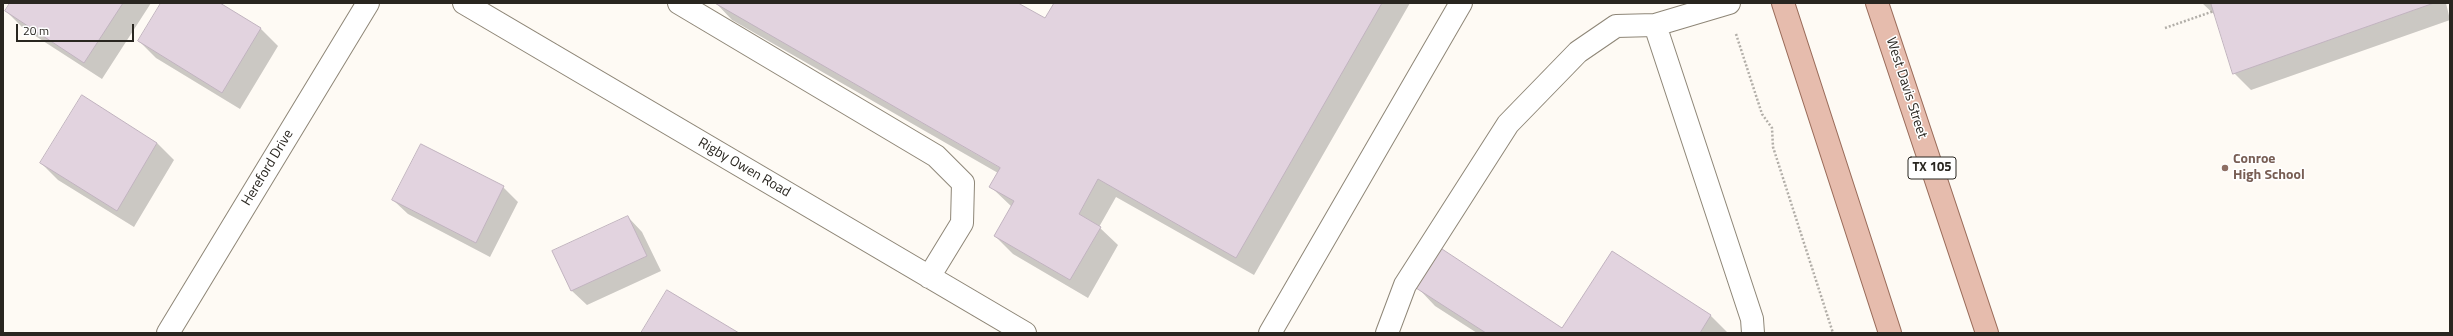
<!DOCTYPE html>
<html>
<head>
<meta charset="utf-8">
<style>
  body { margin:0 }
  #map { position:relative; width:2453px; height:336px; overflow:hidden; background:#fefaf4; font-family:"Titillium Web",sans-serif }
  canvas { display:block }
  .frame { position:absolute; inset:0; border:4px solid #292620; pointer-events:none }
  .scale { position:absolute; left:16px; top:24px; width:118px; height:18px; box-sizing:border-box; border:2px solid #292620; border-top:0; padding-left:5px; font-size:12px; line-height:14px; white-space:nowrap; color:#292620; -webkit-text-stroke:3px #fff; paint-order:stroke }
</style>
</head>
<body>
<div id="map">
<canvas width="2453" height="336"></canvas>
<div class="frame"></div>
<div class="scale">20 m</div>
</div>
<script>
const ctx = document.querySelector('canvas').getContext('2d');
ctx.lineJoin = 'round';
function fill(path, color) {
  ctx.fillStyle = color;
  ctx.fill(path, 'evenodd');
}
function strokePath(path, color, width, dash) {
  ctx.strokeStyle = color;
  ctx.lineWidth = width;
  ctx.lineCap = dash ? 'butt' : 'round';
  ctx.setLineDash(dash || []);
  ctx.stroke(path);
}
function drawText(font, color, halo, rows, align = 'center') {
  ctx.font = font + ' "Titillium Web",sans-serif';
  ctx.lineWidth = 3;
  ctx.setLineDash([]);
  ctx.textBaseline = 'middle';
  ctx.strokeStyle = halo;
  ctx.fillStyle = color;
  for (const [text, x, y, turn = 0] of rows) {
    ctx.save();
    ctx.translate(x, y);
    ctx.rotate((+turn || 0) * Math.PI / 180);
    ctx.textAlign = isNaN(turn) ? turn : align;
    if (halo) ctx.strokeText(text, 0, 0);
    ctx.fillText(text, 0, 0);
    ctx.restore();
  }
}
const shadow = new Path2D(`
  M11 3H151L102 79 23 28 6 11Z
  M162 3H218L261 29 278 46 240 109 156 58 139 41Z
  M716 3H1016L1045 20 1055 3H1410L1254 275 1116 197 1099 227 1118 245 1088 298 1013 254 995 236 1012 207 991 187 998 173 732 20Z
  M2202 3H2446L2450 20 2251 90 2234 73 2217 17Z
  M157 143 174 160 134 227 58 180 41 163Z
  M421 145 503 187 518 202 490 257 408 214 393 200Z
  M628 217 642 232 661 271 587 305 572 291 553 251Z
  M1613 252 1711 316 1728 333H1477L1435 306 1418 288 1562 330Z`);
const building = new Path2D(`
  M10 3H123L84 63 5 11Z
  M161 3H220L261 28 222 93 138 41Z
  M715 3H1018L1045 18 1054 3H1382L1236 258 1098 179 1079 214 1101 227 1070 280 994 236 1014 201 989 187 1000 168Z
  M2211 3H2434L2233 74Z
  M82 95 157 143 117 211 40 163Z
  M421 144 504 186 476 243 392 200Z
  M628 216 647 256 571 291 552 251Z
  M1442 249 1562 328 1612 251 1711 315 1700 333H1486L1416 288Z
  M667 290 739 333H641Z`);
const path = new Path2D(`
  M2165 28 2214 11
  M1736 34 1762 114 1772 128 1773 147 1833 333`);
const minor = new Path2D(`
  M464 3 1025 333
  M679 3 936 156 963 183 962 223 929 277
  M1729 3 1655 25 1752 319 1753 333
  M168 333 368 3
  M1270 333 1461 3
  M1387 333 1405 285 1508 124 1578 52 1616 26 1655 25`);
const major = new Path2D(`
  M1783 3 1890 333
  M1877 3 1987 333`);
const markers = [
  [2225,168,4,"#8d6e63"]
];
const shields = [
  [1932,168,48]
];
const shieldNames = [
  ["TX 105",1932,168]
];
const streetNames = [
  ["West Davis Street",1906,88,72],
  ["Hereford Drive",268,168,-59],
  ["Rigby Owen Road",744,168,30]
];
const educationNames = [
  ["Conroe",2233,160],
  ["High School",2233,176]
];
fill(shadow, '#0003');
fill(building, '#e2d3df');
strokePath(building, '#c1b3bf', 1);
strokePath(minor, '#8e8677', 24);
strokePath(major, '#996b59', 24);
strokePath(path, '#b2aea8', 2.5, [2, 2]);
strokePath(minor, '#fff', 22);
strokePath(major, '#e6bcad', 22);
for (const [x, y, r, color] of markers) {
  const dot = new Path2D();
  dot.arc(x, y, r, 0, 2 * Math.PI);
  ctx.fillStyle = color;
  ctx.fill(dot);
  strokePath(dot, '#fff', 1.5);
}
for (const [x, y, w] of shields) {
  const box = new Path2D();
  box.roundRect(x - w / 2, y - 11, w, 22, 3);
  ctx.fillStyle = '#fff';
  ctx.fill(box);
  strokePath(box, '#292620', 1);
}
drawText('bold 13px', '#292620', null, shieldNames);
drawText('14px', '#292620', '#fff', streetNames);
drawText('bold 14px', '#785e54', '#fff', educationNames, 'left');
</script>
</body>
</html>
